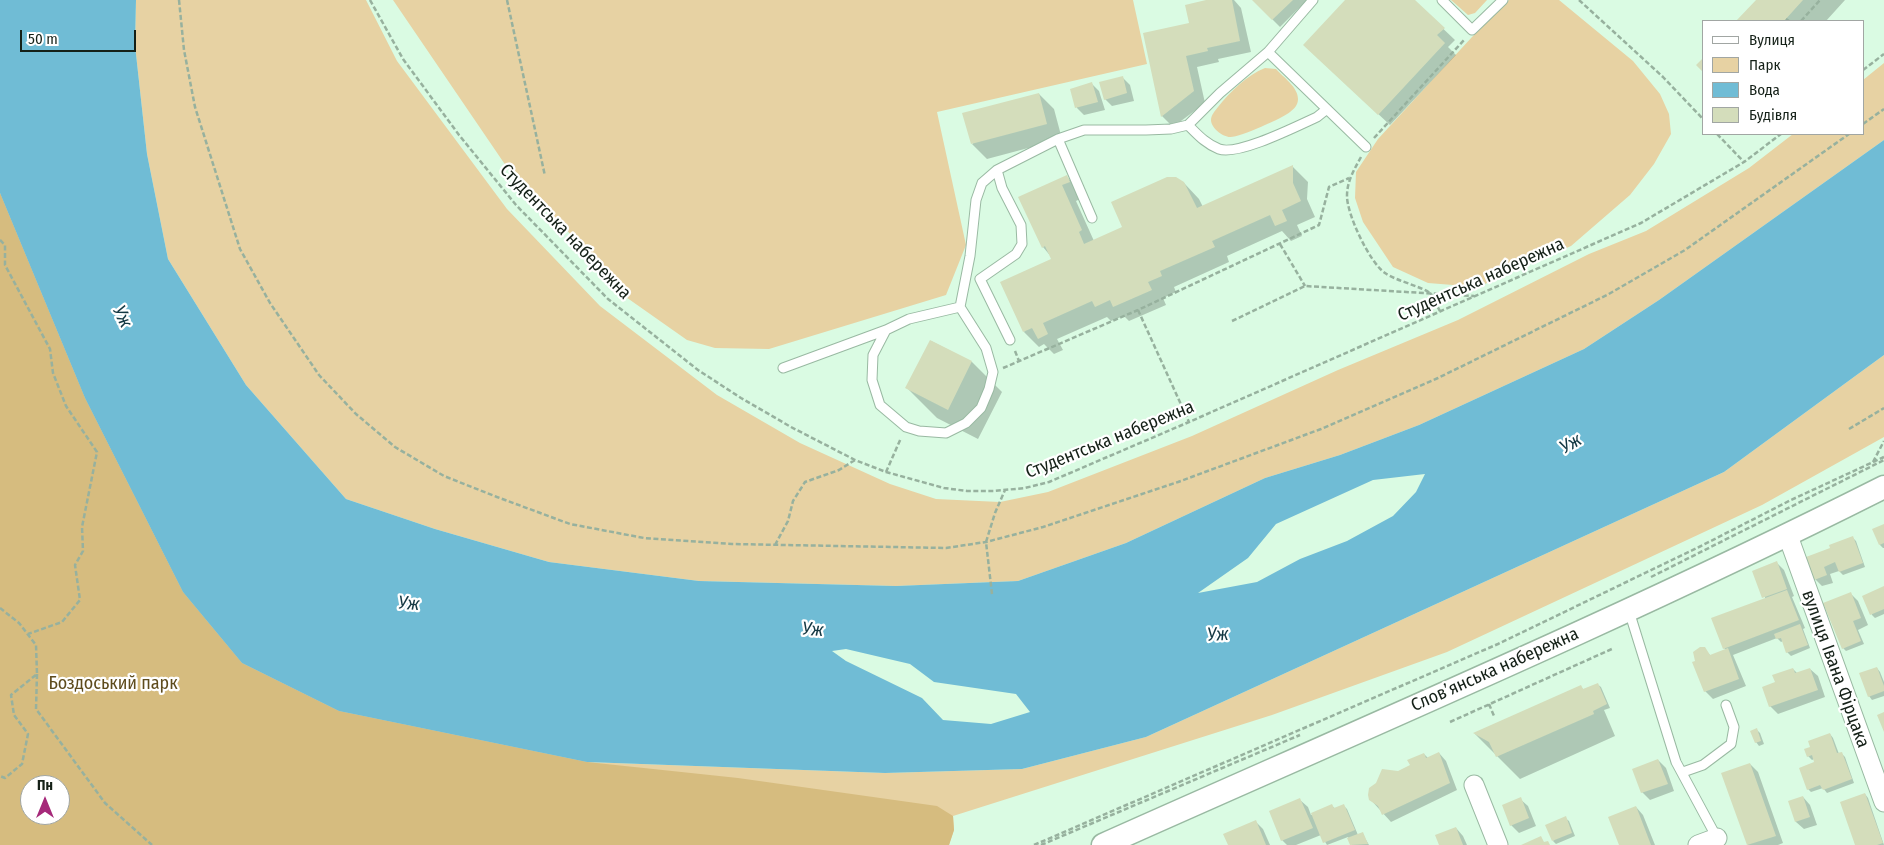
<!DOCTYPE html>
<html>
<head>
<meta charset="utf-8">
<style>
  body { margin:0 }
  #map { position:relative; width:1884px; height:845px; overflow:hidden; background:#dafbe3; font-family:"Fira Sans Condensed",sans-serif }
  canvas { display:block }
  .legend { position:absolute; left:1702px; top:20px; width:162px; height:115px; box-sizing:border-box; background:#fff; border:1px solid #a1a6a3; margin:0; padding:6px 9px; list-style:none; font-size:15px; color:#152118 }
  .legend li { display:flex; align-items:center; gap:10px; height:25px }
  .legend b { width:25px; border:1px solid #a1a6a3 }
  .north { position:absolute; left:20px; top:775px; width:50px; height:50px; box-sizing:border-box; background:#fff; border:1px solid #a1a6a3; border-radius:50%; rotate:0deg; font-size:14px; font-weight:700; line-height:20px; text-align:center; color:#152118 }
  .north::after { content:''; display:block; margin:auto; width:18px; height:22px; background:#a6297a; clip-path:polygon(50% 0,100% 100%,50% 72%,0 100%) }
  .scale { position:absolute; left:20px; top:30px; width:116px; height:22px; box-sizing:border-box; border:2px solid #152118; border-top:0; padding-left:6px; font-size:15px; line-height:18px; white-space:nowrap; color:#152118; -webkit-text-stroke:4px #fff; paint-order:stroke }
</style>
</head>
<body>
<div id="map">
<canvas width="1884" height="845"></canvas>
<ul class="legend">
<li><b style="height:6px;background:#fff"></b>Вулиця</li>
<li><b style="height:14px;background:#e7d2a3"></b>Парк</li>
<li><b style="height:14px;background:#70bcd5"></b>Вода</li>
<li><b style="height:14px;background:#d4ddbb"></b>Будівля</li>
</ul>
<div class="north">Пн</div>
<div class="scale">50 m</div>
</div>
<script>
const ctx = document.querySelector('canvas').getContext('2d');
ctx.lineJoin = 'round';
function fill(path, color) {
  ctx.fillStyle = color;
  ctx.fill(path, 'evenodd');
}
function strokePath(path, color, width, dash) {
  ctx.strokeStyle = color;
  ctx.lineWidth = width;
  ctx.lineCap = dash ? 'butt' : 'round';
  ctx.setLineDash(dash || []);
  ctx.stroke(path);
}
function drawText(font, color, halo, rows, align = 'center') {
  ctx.font = font + ' "Fira Sans Condensed",sans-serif';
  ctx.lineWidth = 4.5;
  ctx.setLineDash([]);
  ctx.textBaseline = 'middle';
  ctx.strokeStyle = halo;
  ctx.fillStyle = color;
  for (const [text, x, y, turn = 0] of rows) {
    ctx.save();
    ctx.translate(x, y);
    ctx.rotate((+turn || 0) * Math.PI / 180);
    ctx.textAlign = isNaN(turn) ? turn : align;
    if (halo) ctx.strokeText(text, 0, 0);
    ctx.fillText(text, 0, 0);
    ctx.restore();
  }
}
const green = new Path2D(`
  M136 0H366L397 61 507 209 600 306 717 395 800 443 890 484 936 499 1000 502 1048 492 1192 436 1338 370 1458 320 1589 254 1646 231 1749 168 1793 134H1863V80L1884 63V140L1659 300 1584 349 1419 425 1340 455 1265 478 1126 543 1018 581 896 586 699 581 549 562 435 529 346 499 246 385 168 259 147 154 135 45Z
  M393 0H1133L1147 64 937 112 966 245 946 295 769 349 715 348 687 340 623 295 573 237 504 163Z
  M1451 0H1487L1475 13 1468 15Z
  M1509 0H1559L1633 61 1660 94 1669 114 1671 134 1654 164 1630 195 1571 246 1478 287 1428 283 1393 267 1363 222 1355 198 1356 172 1378 139 1472 37Z
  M1265 68 1276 69C1283 77 1298 87 1298 99 1298 105 1294 109 1290 112 1283 118 1238 138 1230 137 1223 137 1211 128 1211 120 1211 115 1215 111 1218 107 1230 92 1247 75 1265 68Z
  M0 193 587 762 885 773 1022 769 1146 737 1724 472 1884 355V437L1762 505 1447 652 1272 715 953 816 954 830 949 845H0ZM30 785H60V815H30Z`);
const forest = new Path2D(`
  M0 193 85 398 183 592 242 663 339 711 587 762 738 778 937 806 953 816 954 830 949 845H0ZM30 785H60V815H30Z`);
const water = new Path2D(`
  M0 0H136L135 45 147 154 168 259 246 385 346 499 435 529 549 562 699 581 896 586 1018 581 1126 543 1265 478 1340 455 1419 425 1584 349 1659 300 1884 140V355L1724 472 1146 737 1022 769 885 773 587 762 339 711 242 663 183 592 85 398 0 193ZM1425 474 1416 492 1393 516 1347 541 1300 559 1257 582 1198 593 1248 558 1276 524 1373 480ZM846 649 910 664 934 682 1016 694 1030 712 991 724 943 720 922 698 846 661 832 651Z`);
const shadow = new Path2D(`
  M1212 0H1234L1241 8 1251 52 1218 59 1219 62 1197 67 1205 103 1173 127 1162 116 1145 34 1190 24Z
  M1253 0H1307L1280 27Z
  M1347 0H1413L1455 40 1448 47 1456 55 1390 125 1316 56Z
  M1757 0H1845L1826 21H1738Z
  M1122 77 1130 85 1134 101 1112 106 1105 99Z
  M1092 84 1099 91 1105 110 1084 115 1077 108 1071 90Z
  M1039 94 1054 109 1062 139 987 159 972 144Z
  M1293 167 1308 182 1307 199 1315 217 1297 225 1302 236 1291 241 1282 231 1227 256 1229 262 1174 287 1176 292 1163 298 1166 305 1129 321 1124 316 1111 321 1107 317 1057 339 1063 350 1054 354 1044 344 1039 347 1024 332 1053 259 1043 247 1020 198 1067 177 1082 192 1084 197 1076 201 1094 241 1124 228 1184 183 1199 199 1203 207Z
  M931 341 972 362 1002 392 978 439 937 418 907 388Z
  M1884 525V548H1883L1880 545Z
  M1853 538 1856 541 1865 567 1843 575 1839 571 1830 574 1833 583 1822 586 1815 579 1832 549Z
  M1777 563 1784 570 1794 596 1792 597 1805 628 1803 629 1810 648 1791 656 1787 652 1783 641 1781 642 1777 638 1733 655 1746 686 1713 699 1705 691 1704 649 1711 656 1726 650 1724 648 1766 600 1754 571Z
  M1884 588V614L1875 618 1872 615 1864 596Z
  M1850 593 1858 601 1868 625 1858 630 1864 644 1846 651 1843 648Z
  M1877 668 1880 672 1884 682V696L1872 700 1869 696Z
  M1793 669 1797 673 1810 669 1818 676 1825 697 1778 714 1770 706 1776 683Z
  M1597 684 1601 687 1610 708 1604 710 1615 736 1520 779 1475 734 1581 687 1584 690Z
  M1757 730 1760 733 1764 744 1759 746 1756 742Z
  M1830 734 1833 738 1839 754 1841 753 1845 757 1854 783 1827 793 1823 788 1811 792 1808 789 1816 763 1814 759 1812 760 1808 756 1811 747Z
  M1439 753 1446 761 1457 790 1391 822 1370 799 1398 773 1411 766 1424 754 1428 758Z
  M1658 760 1666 768 1674 791 1650 800 1642 792Z
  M1750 764 1758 772 1783 843 1778 845H1748L1723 773Z
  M1865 794 1868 798 1884 845H1857Z
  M1803 797 1810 805 1817 825 1804 829 1796 822 1789 802Z
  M1520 799 1528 806 1536 826 1519 833 1511 825Z
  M1300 800 1308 807 1311 815 1332 806 1336 809 1344 806 1347 809 1358 835 1362 833 1369 845H1352L1348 837 1327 845 1321 835 1296 845H1287L1282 840Z
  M1636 807 1643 815 1655 845H1621Z
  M1565 818 1569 821 1575 836 1556 844 1553 841Z
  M1256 822 1263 829 1270 845H1229Z
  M1456 828 1463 836 1467 845H1440Z`);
const building = new Path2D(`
  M1206 0H1232L1240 41 1207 48 1208 51 1186 56 1194 91 1161 117 1143 33 1189 23 1185 5Z
  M1252 0H1293L1272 20Z
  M1345 0H1415L1445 28 1437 35 1445 43 1378 115 1303 45Z
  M1756 0H1803L1784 21H1736Z
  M1703 58V72L1696 65Z
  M1123 76 1127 93 1104 100 1099 82Z
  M1092 82 1098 102 1075 108 1070 89Z
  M1039 93 1047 124 971 144 962 113Z
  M1293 165V183L1301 201 1282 210 1287 221 1275 226 1270 215 1212 241 1215 247 1160 271 1162 276 1148 282 1152 290 1113 307 1110 300 1095 307 1092 301 1043 323 1048 334 1038 339 1032 328 1023 332 1000 282 1051 259 1045 246 1042 248 1018 197 1067 175 1070 182 1062 185 1082 230 1079 232 1084 244 1122 227 1111 202 1167 177H1176L1184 182 1197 208Z
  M930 340 972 361 948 410 905 388Z
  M1884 524V543L1879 545 1872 529Z
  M1853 536 1863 563 1839 572 1835 562 1824 567 1827 575 1814 580 1806 557 1830 548 1829 545Z
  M1777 561 1787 589 1762 598 1752 571Z
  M1884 586V609L1870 615 1862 596Z
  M1787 590 1799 620 1723 649 1711 618Z
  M1851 592 1861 618 1853 621 1861 641 1842 649 1823 603Z
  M1800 624 1808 645 1786 653 1781 638 1776 639 1774 634Z
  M1700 647H1705L1710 655 1728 648 1739 679 1704 692 1692 662 1695 661 1693 652Z
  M1877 667 1884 686V691L1868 697 1859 673Z
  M1793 668 1795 673 1810 668 1818 690 1769 707 1762 687 1775 682 1772 675Z
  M1598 683 1607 704 1593 711 1594 714 1496 757 1489 742 1473 733 1581 685 1583 689Z
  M1884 712V732L1877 715Z
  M1757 728 1761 741 1755 743 1750 731Z
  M1830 733 1837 753 1842 752 1852 779 1823 790 1820 785 1807 790 1799 768 1814 762 1812 755 1807 757 1804 749 1810 747 1808 741Z
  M1439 752 1450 783 1382 815 1378 806 1369 800 1368 795 1369 788 1376 783 1382 769 1398 771 1410 765 1407 760 1424 753 1426 758Z
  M1658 759 1668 784 1641 793 1632 769Z
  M1750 763 1776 836 1747 845 1721 773Z
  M1865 793 1883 843 1877 845H1855L1840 802Z
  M1803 796 1810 817 1795 822 1788 801Z
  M1521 797 1529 818 1510 826 1502 805Z
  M1300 798 1313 828 1281 841 1269 811Z
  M1332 804 1334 808 1344 804 1355 830 1323 843 1311 813Z
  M1636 806 1651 845H1619L1608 817Z
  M1566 816 1572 833 1552 841 1545 825Z
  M1256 820 1266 845H1228L1223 834Z
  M1456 827 1463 845H1439L1435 835Z
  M1363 832 1368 844 1350 845 1347 838Z
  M1541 836 1544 842 1548 841 1550 845H1521Z`);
const path = new Path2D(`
  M179 0 184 50 195 107 240 249 270 303 319 375 356 414 395 447 444 476 497 497 570 524 644 538 732 544 946 548 986 542 1043 527 1178 482 1321 429 1438 378 1607 295 1685 250 1849 134
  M370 0 403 59 459 135 516 205 608 299 698 370 741 398 791 427 855 460 886 472 944 488 967 491H994L1025 488 1049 482 1189 422 1641 223 1744 162 1781 134
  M507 0 545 176
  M1579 0 1663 77 1703 119
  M1786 19 1789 21
  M1801 21 1820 0
  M1863 70 1884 54
  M1863 124 1884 109
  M1717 134 1744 162
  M1374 138 1465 39
  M1361 157C1354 170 1347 181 1347 196 1347 215 1370 263 1385 273 1396 281 1424 287 1431 294 1434 299 1437 306 1440 311
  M0 240 5 245V265L50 349 53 373 66 406 97 452 82 527 83 551 75 565 80 600 62 622 28 634
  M1280 244 1305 286
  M1138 310 1189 422
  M1232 321 1305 286 1474 296
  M1015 351 1019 361
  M1003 368 1138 310 1319 225 1329 187 1349 178
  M1849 429 1884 408
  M1873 462 1884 441
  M886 472 901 438
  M775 545 788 521 793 501 805 482 839 470 855 460
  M1651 577 1884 460
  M992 594 986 542 995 513 1005 490
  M0 608 19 623 36 645 37 674 11 695 14 715 28 734 22 764 5 778 0 776
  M37 674 36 709 105 803 152 845
  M1489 704 1494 716
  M1450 722 1614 648
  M1034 845 1498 644 1701 546 1791 500 1884 457
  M1041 845 1300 735`);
const service = new Path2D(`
  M1442 0 1472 30 1503 0
  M1268 52 1366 147
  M1188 125C1198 135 1206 144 1219 149 1238 156 1297 126 1317 117L1327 109
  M1058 139 1092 218
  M960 307 986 348 993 372 989 389 981 408 966 423 946 433 919 431 906 427 880 405 872 380 873 355 886 330 909 319 960 307 970 256 976 200 982 183 997 170
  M1010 340 980 279 1016 254 1022 244 1021 225 1002 188 997 170 1058 139 1084 130H1146L1171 129 1188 125 1220 93 1268 52 1313 0
  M783 368 886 330
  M1629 611 1676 762 1717 838
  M1683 772 1703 765 1731 744 1734 727 1726 705`);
const minor = new Path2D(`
  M1788 536 1884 802
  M1474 785 1498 845
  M1698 845 1717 838`);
const tertiary = new Path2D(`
  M1103 845C1365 728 1628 616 1884 487`);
const streetNames = [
  ["Студентська набережна",565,232,46],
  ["Студентська набережна",1481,280,-24],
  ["Студентська набережна",1110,440,-22],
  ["вулиця Івана Фірцака",1835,669,70],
  ["Словʼянська набережна",1495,670,-24]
];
const parkNames = [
  ["Боздоський парк",113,684]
];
const waterNames = [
  ["Уж",122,317,64],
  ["Уж",1571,444,-31],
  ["Уж",409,604,4],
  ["Уж",813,630,4],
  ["Уж",1218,635,-3]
];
fill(green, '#e7d2a3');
fill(forest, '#d6bc7f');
fill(water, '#70bcd5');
fill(shadow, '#0003');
fill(building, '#d4ddbb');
strokePath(service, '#99b9a2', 11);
strokePath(minor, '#99b9a2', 21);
strokePath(tertiary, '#99b9a2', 25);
strokePath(path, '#97b19e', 2.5, [5, 2.5]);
strokePath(service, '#fff', 9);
strokePath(minor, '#fff', 19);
strokePath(tertiary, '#fff', 22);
drawText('18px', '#152118', '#fff', streetNames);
drawText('18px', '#5e4b1c', '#fff', parkNames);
drawText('italic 19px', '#153944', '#fff', waterNames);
</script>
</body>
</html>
